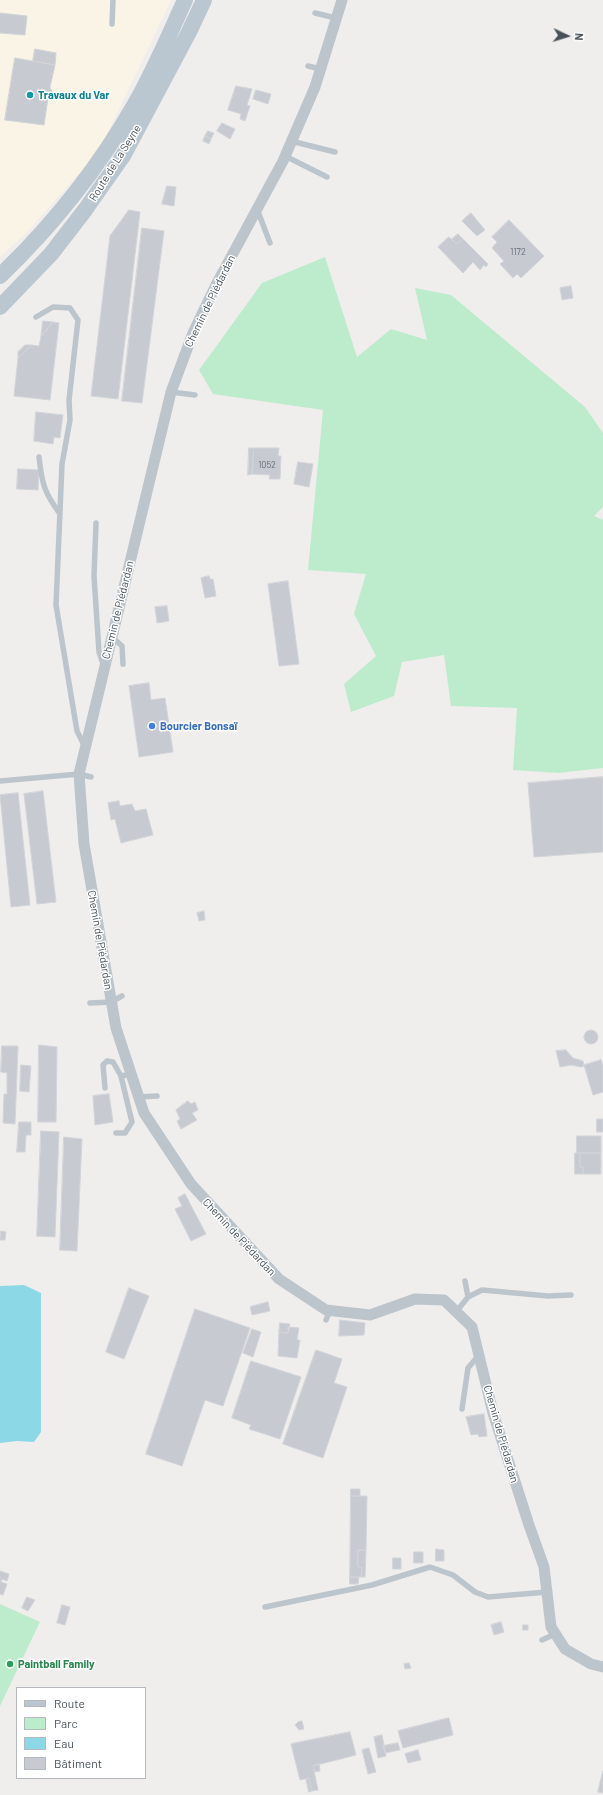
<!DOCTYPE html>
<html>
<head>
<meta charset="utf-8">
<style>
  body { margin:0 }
  #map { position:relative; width:603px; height:1795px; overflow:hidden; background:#f0eded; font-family:Barlow,sans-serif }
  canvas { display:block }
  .legend { position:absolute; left:16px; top:1687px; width:130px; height:92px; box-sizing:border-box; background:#fff; border:1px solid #b5b9bd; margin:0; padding:5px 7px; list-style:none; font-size:12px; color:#465159 }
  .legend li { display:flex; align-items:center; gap:8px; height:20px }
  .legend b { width:20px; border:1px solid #b5b9bd }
  .north { position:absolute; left:547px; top:16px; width:40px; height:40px; -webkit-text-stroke:3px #fff; paint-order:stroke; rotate:94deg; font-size:11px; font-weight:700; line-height:16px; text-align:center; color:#465159 }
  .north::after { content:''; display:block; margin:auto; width:14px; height:18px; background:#465159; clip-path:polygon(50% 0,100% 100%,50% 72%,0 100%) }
</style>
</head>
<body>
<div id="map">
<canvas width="603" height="1795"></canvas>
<ul class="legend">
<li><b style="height:5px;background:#bbc7d0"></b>Route</li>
<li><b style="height:11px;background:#bdeccd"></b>Parc</li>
<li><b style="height:11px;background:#8cd8e7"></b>Eau</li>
<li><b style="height:11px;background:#c7cad0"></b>Bâtiment</li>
</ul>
<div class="north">N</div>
</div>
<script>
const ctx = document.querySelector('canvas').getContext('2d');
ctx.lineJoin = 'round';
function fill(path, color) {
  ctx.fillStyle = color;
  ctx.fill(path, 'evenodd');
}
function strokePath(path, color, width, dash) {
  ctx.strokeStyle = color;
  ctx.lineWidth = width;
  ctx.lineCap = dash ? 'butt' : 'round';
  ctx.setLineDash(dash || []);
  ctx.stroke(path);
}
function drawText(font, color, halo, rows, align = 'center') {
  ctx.font = font + ' Barlow,sans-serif';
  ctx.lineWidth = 3;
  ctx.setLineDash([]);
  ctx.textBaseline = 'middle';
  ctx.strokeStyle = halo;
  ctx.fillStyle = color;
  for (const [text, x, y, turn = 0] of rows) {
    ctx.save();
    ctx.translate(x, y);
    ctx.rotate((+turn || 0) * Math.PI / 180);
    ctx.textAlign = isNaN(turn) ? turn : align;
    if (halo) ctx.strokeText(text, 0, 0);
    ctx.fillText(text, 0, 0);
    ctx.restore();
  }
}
const commercial = new Path2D(`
  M0 0H171L99 151 28 231 0 257Z`);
const green = new Path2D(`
  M325 257 357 357 391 329 427 340 415 288 451 295 585 407 603 433V507L594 516 603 520V768L558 773 513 770 517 708 451 706 444 655 402 662 394 696 351 712 344 684 376 656 354 614 366 574 308 570 323 410 213 394 199 370 262 283Z
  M0 1604 40 1622 0 1706Z`);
const water = new Path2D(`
  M24 1285 41 1293V1432L34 1442 17 1441 0 1443V1286Z`);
const building = new Path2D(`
  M0 13 27 16 25 35 0 33Z
  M35 49 56 53 55 65 33 61Z
  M15 58 55 65 50 87 52 92 48 98 44 125 5 120Z
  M236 86 252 89 247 105 250 106 245 121 240 119 241 114 228 110Z
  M256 90 271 94 268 104 253 99Z
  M222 123 235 129 230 139 217 131Z
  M208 131 214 133 211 139 205 136Z
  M205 136 211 139 209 144 203 141Z
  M167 186 176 187 174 206 162 204Z
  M129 210 140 212 118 399 91 396 110 236Z
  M471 213 485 230 477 236 462 221Z
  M509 220 544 256 521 278 517 274 513 278 500 264 504 261 492 248 497 242 492 237Z
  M142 228 164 231 142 403 122 401Z
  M458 234 463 239 457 244 452 239Z
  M449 237 457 244 463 239 488 264 486 267 484 265 480 270 473 262 463 273 438 247Z
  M571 286 573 298 562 300 560 288Z
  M43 321 53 322 41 337Z
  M53 322 59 323 50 400 14 396 18 358 32 345 39 346 41 337Z
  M25 345H32L18 358V352Z
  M36 412 63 415 60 438 54 437 53 444 34 441Z
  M249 448H254L252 474 248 475Z
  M254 448H279L278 456H281L280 479H269L270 475 252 474Z
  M298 462 313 464 309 487 294 484Z
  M18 469 39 470 38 490 17 489Z
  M209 576 210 579H213L216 596 205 598 201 578Z
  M288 581 299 664 279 666 268 584Z
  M167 606 169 621 157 623 155 607Z
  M149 683 151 700 165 698 173 752 139 757 129 686Z
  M603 777V852L534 857 528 783Z
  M43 791 56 902 37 904 24 794Z
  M18 793 30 905 11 907 0 795Z
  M119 801 120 806 132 804 135 811 146 809 153 835 121 843 115 819 111 820 108 803Z
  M204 911 205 920 199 921 197 913Z
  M584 1037a7 7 0 1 1 14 0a7 7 0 1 1-14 0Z
  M39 1045 57 1047 56 1122H38Z
  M2 1046H18L15 1124 3 1123 4 1094H7V1073L1 1072Z
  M566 1050 573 1058 583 1061 584 1066 581 1067 571 1065 560 1067 556 1051Z
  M601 1060 603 1066V1092L593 1095 584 1065Z
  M21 1065 31 1066 29 1092 20 1091Z
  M109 1094 113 1122 95 1125 93 1096Z
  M188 1101 191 1104 195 1102 198 1110 192 1113 197 1120 181 1129 177 1121 180 1119 176 1110Z
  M597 1119H603V1132H597Z
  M19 1122H31V1135H26L25 1152H17Z
  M41 1131 59 1132 55 1237 37 1236Z
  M577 1136H601V1153H577Z
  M64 1137 82 1139 77 1251 60 1250Z
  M575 1153H580V1167H583V1174H575Z
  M580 1153H601V1174H583V1167H580Z
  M185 1194 206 1234 191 1241 175 1209 182 1206 178 1198Z
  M1 1231 6 1232 5 1240H0Z
  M129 1288 149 1296 124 1359 106 1352Z
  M268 1302 270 1311 252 1315 250 1307Z
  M195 1309 250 1328 223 1406 205 1400 182 1466 146 1454Z
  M340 1320 365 1323 364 1335 339 1336Z
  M280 1323 290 1324 288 1333 279 1332Z
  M288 1327 299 1328 297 1340H300L297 1358 278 1356 279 1332 288 1333Z
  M252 1329 261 1332 253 1357 243 1353Z
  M316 1350 342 1359 334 1383 347 1387 323 1458 283 1444Z
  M251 1361 301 1377 280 1439 249 1429 251 1425 232 1418Z
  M484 1414 487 1436 479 1437 478 1434 471 1435 466 1417Z
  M351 1489H360V1496H351Z
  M351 1496H367L366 1550H358V1567L362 1568 361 1577H350Z
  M436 1549 444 1550V1561H436Z
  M358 1550H366L365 1577H361L362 1568 358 1567Z
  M414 1552H423V1563H414Z
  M393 1558H401V1569H393Z
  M0 1571 9 1574 7 1581 2 1579 1 1582 7 1584 3 1595 0 1594Z
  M350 1577H359L358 1584H350Z
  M27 1597 35 1600 28 1611 22 1608Z
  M62 1605 70 1607 65 1625 57 1623Z
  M501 1622 504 1632 494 1635 491 1625Z
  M523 1625H528V1630H523Z
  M409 1663 411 1668 405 1669 404 1664Z
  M449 1718 453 1735 403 1748 398 1731Z
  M302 1721 304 1729 299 1730 295 1725 298 1722Z
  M350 1732 356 1755 313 1766 318 1790 312 1791 309 1778 300 1780 291 1744Z
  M382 1735 386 1756 378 1758 374 1737Z
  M398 1743 400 1750 385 1753 383 1746Z
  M369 1748 376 1772 368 1774 362 1750Z
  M418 1750 421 1760 408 1763 405 1754Z
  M319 1764 320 1771 315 1772 313 1766Z
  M603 1771V1793L598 1792Z
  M306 1778H309L312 1791 309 1792Z`);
const service = new Path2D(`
  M315 13 336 18
  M112 24 113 0
  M308 66 321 69
  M291 141 335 152
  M285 156 327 177
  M257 209 270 243
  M36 317 53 307 70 308 78 320 69 400 70 420 62 464 56 605 77 731 85 747
  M171 392 195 395
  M39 457C42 484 44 492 60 514
  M96 523 94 576 99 652 103 664
  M112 637 122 646 123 664
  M0 781 79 774 91 777
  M90 1003 111 1002 122 996
  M105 1088 103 1065 107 1061 113 1062 121 1076 131 1074
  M139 1097 157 1096
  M116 1133H125L132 1122 121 1076
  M465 1281 468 1297
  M456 1312 468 1297 482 1290 548 1296 571 1295
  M326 1320 330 1310
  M462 1409 468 1368 479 1355
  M265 1607 372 1585 430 1567 453 1575 475 1592 488 1597 547 1592
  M542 1640 555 1634`);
const minor = new Path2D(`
  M342 0 315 87 283 161 217 283 193 333 171 392 79 774 84 844 116 1028 144 1113 191 1184 279 1279 326 1310 370 1315 415 1299 444 1300 472 1327 493 1413 529 1525 544 1567 551 1627 565 1649 591 1664 603 1667`);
const secondary = new Path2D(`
  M0 276C53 225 98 169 135 104 154 71 169 35 185 0
  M0 307 51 254 85 210 123 156 189 32 204 0`);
const markers = [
  [30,95,4,"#0f9aa8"],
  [152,726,4,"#3f7fe0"],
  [10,1664,4,"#2e9e5b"]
];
const numberNames = [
  ["1172",518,252],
  ["1052",267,465]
];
const cultureNames = [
  ["Travaux du Var",38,95]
];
const streetNames = [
  ["Route de La Seyne",115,163,-58],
  ["Chemin de Piédardan",210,301,-64],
  ["Chemin de Piédardan",118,610,-76],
  ["Chemin de Piédardan",100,940,80],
  ["Chemin de Piédardan",239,1237,47],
  ["Chemin de Piédardan",501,1434,74]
];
const shopNames = [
  ["Bourcier Bonsaï",160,726]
];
const leisureNames = [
  ["Paintball Family",18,1664]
];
fill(commercial, '#faf4e6');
fill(green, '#bdeccd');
fill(water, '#8cd8e7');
fill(building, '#c7cad0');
strokePath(building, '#d1d4d8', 1);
strokePath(service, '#bcc5cc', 5.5);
strokePath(minor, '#bcc5cc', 11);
strokePath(secondary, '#bbc7d0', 16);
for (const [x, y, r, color] of markers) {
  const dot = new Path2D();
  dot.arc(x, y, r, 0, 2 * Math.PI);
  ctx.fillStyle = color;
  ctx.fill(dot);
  strokePath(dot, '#fff', 1.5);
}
drawText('9px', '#666f77', null, numberNames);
drawText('bold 11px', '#0d838f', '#fff', cultureNames, 'left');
drawText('11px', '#465159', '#fff', streetNames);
drawText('bold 11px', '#366cbe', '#fff', shopNames, 'left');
drawText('bold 11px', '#27864d', '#fff', leisureNames, 'left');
</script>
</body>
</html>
